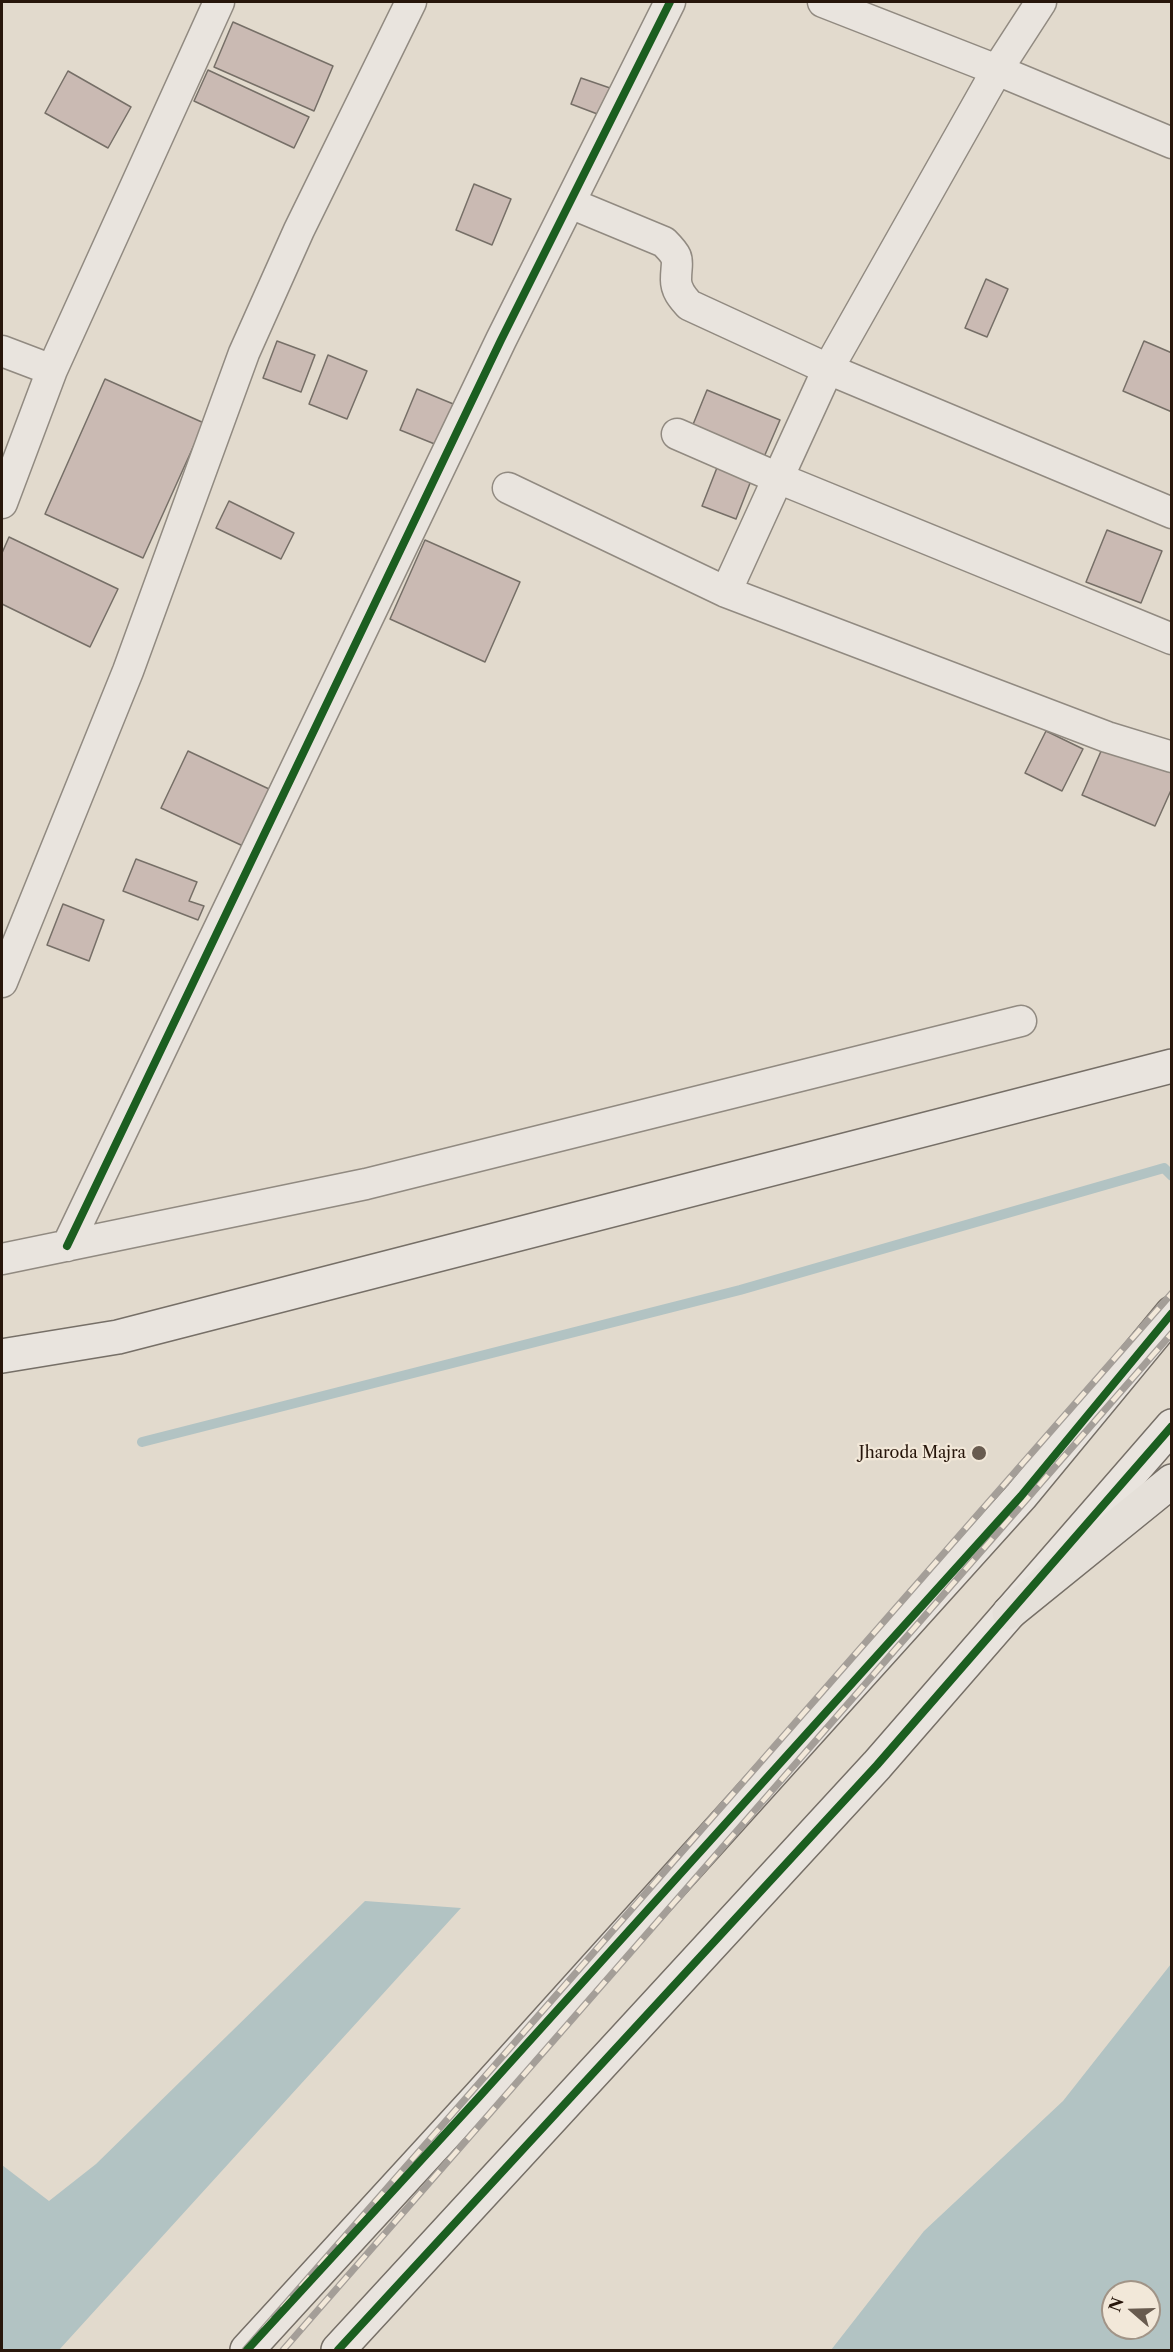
<!DOCTYPE html>
<html>
<head>
<meta charset="utf-8">
<style>
  body { margin:0 }
  #map { position:relative; width:1173px; height:2352px; overflow:hidden; background:#e2dacd; font-family:"Libre Caslon Text",serif }
  canvas { display:block }
  .frame { position:absolute; inset:0; border:3px solid #27160b; pointer-events:none }
  .north { position:absolute; left:1101px; top:2280px; width:60px; height:60px; box-sizing:border-box; background:#f2e8d9; border:2px solid #a19487; border-radius:50%; rotate:290deg; font-size:16px; font-weight:700; line-height:24px; text-align:center; color:#27160b }
  .north::after { content:''; display:block; margin:auto; width:21px; height:27px; background:#685b4f; clip-path:polygon(50% 0,100% 100%,50% 72%,0 100%) }
</style>
</head>
<body>
<div id="map">
<canvas width="1173" height="2352"></canvas>
<div class="frame"></div>
<div class="north">N</div>
</div>
<script>
const ctx = document.querySelector('canvas').getContext('2d');
ctx.lineJoin = 'round';
function fill(path, color) {
  ctx.fillStyle = color;
  ctx.fill(path, 'evenodd');
}
function strokePath(path, color, width, dash) {
  ctx.strokeStyle = color;
  ctx.lineWidth = width;
  ctx.lineCap = dash ? 'butt' : 'round';
  ctx.setLineDash(dash || []);
  ctx.stroke(path);
}
function drawText(font, color, halo, rows, align = 'center') {
  ctx.font = font + ' "Libre Caslon Text",serif';
  ctx.lineWidth = 4.5;
  ctx.setLineDash([]);
  ctx.textBaseline = 'middle';
  ctx.strokeStyle = halo;
  ctx.fillStyle = color;
  for (const [text, x, y, turn = 0] of rows) {
    ctx.save();
    ctx.translate(x, y);
    ctx.rotate((+turn || 0) * Math.PI / 180);
    ctx.textAlign = isNaN(turn) ? turn : align;
    if (halo) ctx.strokeText(text, 0, 0);
    ctx.fillText(text, 0, 0);
    ctx.restore();
  }
}
const water = new Path2D(`
  M365 1901 461 1908 59 2350H2V2165L49 2201 96 2164Z
  M1171 1964V2350H831L924 2231 1063 2101ZM1113 2292H1149V2328H1113Z`);
const stream = new Path2D(`
  M142 1442 740 1290 1164 1168 1172 1176`);
const building = new Path2D(`
  M233 22 333 66 314 111 214 67Z
  M208 70 309 117 294 148 194 101Z
  M68 71 131 107 108 148 45 113Z
  M581 78 610 88 600 115 571 104Z
  M474 184 511 199 492 245 456 230Z
  M986 279 1008 289 987 337 965 328Z
  M277 341 315 355 301 392 263 378Z
  M1144 341 1172 353V412L1123 391Z
  M328 355 367 371 347 419 309 404Z
  M105 379 204 423 143 558 45 514Z
  M417 389 463 408 447 449 400 430Z
  M707 390 780 420 764 457 692 427Z
  M720 460 754 473 736 519 702 506Z
  M229 501 294 533 281 559 216 528Z
  M1107 530 1162 551 1141 603 1086 582Z
  M9 537 118 589 90 647 2 604V553Z
  M425 540 520 582 485 662 390 619Z
  M1046 731 1083 749 1062 791 1025 773Z
  M1105 742 1172 771V788L1155 826 1082 795Z
  M188 751 269 789 243 846 161 808Z
  M136 859 197 882 189 901 204 906 198 920 123 891Z
  M63 904 104 920 89 961 47 945Z`);
const street = new Path2D(`
  M823 2 997 70 1172 143
  M570 203 664 242C682 260 676 259 676 280 676 291 683 298 689 305L828 369 1172 513
  M2 351 52 370
  M677 434 778 478 828 369 997 70 1041 2
  M508 488 726 592 1107 737 1172 757
  M2 503 52 370 219 2
  M726 592 778 478 1172 639
  M2 982 128 671 244 353 299 230 411 2
  M67 1246 501 340 670 2
  M2 1259 366 1184 1021 1021`);
const secondary = new Path2D(`
  M2 1356 118 1337 1172 1066
  M247 2350 479 2097 1021 1496 1172 1313
  M338 2350 877 1765 1172 1426`);
const highway = new Path2D(`
  M1009 1613 1172 1481`);
const rail = new Path2D(`
  M245 2350 1172 1293
  M283 2350 1172 1333`);
const cycleway = new Path2D(`
  M67 1246 501 340 670 2
  M247 2350 479 2097 1021 1496 1172 1313
  M338 2350 877 1765 1172 1426`);
const markers = [
  [979,1453,8,"#685b4f"]
];
const poiNames = [
  ["Jharoda Majra",966,1453]
];
fill(water, '#b2c3c3');
strokePath(stream, '#b2c3c3', 10);
fill(building, '#cabab3');
strokePath(building, '#766f67', 1.5);
strokePath(street, '#918a81', 33);
strokePath(secondary, '#766f67', 36);
strokePath(highway, '#766f67', 36);
strokePath(street, '#e9e4de', 30);
strokePath(secondary, '#e9e4de', 33);
strokePath(highway, '#e5e0d9', 33);
strokePath(rail, '#a49e98', 7);
strokePath(rail, '#f2e8d9', 4.5, [14]);
strokePath(cycleway, '#1b5e20', 8);
for (const [x, y, r, color] of markers) {
  const dot = new Path2D();
  dot.arc(x, y, r, 0, 2 * Math.PI);
  ctx.fillStyle = color;
  ctx.fill(dot);
  strokePath(dot, '#f2e8d9', 2);
}
drawText('16px', '#27160b', '#f2e8d9', poiNames, 'right');
</script>
</body>
</html>
